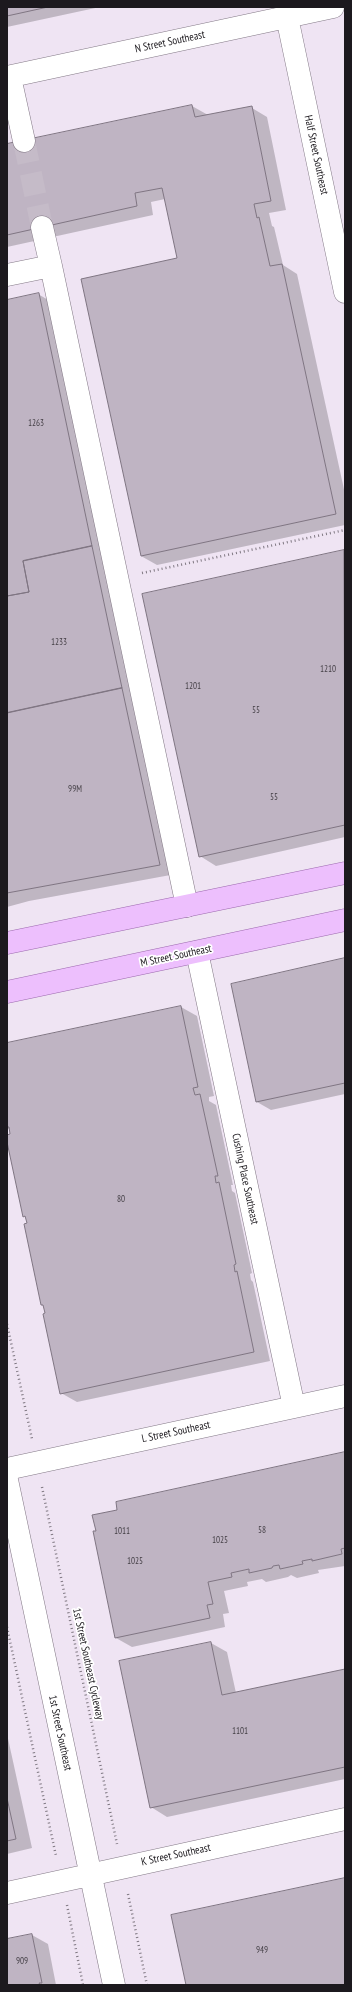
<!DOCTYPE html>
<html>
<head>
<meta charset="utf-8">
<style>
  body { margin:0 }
  #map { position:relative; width:352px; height:1992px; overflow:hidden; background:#efe4f3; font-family:"PT Sans Narrow",sans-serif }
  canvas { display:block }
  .frame { position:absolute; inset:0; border:8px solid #1c191e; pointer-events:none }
</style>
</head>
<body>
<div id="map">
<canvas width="352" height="1992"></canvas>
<div class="frame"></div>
</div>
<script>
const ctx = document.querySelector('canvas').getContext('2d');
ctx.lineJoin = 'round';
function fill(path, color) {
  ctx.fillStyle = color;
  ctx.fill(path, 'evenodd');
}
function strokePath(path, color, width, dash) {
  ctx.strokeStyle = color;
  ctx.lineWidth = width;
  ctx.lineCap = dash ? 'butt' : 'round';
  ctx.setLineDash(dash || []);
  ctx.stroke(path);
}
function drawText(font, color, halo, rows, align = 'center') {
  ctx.font = font + ' "PT Sans Narrow",sans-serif';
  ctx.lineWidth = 3.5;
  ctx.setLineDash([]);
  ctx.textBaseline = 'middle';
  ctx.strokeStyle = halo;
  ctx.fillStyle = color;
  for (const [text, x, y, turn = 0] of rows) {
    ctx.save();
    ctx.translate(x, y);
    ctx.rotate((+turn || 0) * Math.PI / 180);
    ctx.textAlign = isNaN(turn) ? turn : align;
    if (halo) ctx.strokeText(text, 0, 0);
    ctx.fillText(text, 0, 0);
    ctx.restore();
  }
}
const shadow = new Path2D(`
  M7 7H100L7 27Z
  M192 106 208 115 252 108 267 117 286 210 269 213 272 226 274 227 283 265 297 274 345 494V525L157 565 141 556 178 258 165 199 151 202 153 215 7 247V145Z
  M38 294 55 304 176 874 29 901 7 907V301Z
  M344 551 345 837 216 866 200 856Z
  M345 959V1094L271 1110 257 1102Z
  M181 1007 197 1016 214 1096 209 1097V1101L216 1105 233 1185H231L232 1191 235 1193 252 1273 250 1274 251 1280 253 1282 270 1361 77 1402 61 1393 45 1306 42 1305 27 1218 24 1216 7 1138V1136L11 1135 10 1130 7 1128V1044Z
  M345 1453V1566L318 1570 319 1573 297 1578 291 1575 288 1577 266 1582 262 1579 247 1582 248 1586 224 1591 229 1613 223 1614 225 1627 132 1647 116 1638Z
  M211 1643 227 1652 236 1693 345 1670V1779L167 1817 151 1807Z
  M7 1734 32 1848 7 1854Z
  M32 1935 48 1944 56 1985H7V1940Z`);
const building = new Path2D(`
  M7 7H48L7 16Z
  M192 105 195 117 252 106 271 201 254 204 257 218 259 217 270 266 282 264 336 514 141 556 81 279 177 258 162 188 135 193 137 206 7 235V144Z
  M39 293 92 546 23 561 29 592 7 596V300Z
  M92 546 122 688 7 713V596L29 592 23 561Z
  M344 550 345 825 199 857 142 594Z
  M122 688 160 865 7 893V713Z
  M345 958V1083L256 1102 231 984Z
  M181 1006 198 1087 193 1088 195 1095 200 1094 218 1176H215L216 1183 219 1182 236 1264 234 1265 235 1272 237 1271 254 1352 60 1394 43 1314 45 1313 43 1305H41L24 1224 27 1223 25 1216 23 1217 7 1142V1135L10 1134 9 1127H7V1043Z
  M345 1452V1548L341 1549 342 1554 312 1561V1559L302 1561 303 1564 280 1569 279 1565 273 1566 272 1568 249 1573V1569L231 1573 232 1577 208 1582 213 1604 207 1605 210 1618 115 1638 93 1531H96L92 1515 117 1510 116 1502Z
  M211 1642 222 1695 345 1669V1767L150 1808 119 1661Z
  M7 1798 16 1839 7 1841Z
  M345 1878V1985H186L171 1915Z
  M32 1934 42 1983H39L40 1985H7V1939Z`);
const minorTunnel = new Path2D(`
  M24 141 42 227`);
const path = new Path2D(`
  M142 573 345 530
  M7 1324 32 1439
  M42 1487 117 1844
  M7 1627 56 1856
  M128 1894 147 1985
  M67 1905 83 1985`);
const minor = new Path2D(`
  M287 17 345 292
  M7 77 333 7
  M10 77 24 141
  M42 227 51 266
  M7 275 51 266 187 906
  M197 952 294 1407
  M7 1469 345 1396
  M7 1480 114 1985
  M7 1893 345 1819`);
const major = new Path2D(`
  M7 943 345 873
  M7 992 345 920`);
const numberNames = [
  ["1263",36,423],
  ["1233",59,642],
  ["1210",328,669],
  ["1201",193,686],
  ["55",256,710],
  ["99M",75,789],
  ["55",274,797],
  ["80",121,1199],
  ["58",262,1530],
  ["1011",122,1531],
  ["1025",220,1540],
  ["1025",135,1561],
  ["1101",240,1731],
  ["949",262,1950],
  ["909",22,1961]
];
const streetNames = [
  ["N Street Southeast",170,42,-12],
  ["Half Street Southeast",316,155,78],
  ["M Street Southeast",176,956,-12],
  ["Cushing Place Southeast",245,1179,78],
  ["L Street Southeast",176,1432,-12],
  ["1st Street Southeast Cycleway",88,1664,78],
  ["1st Street Southeast",60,1733,78],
  ["K Street Southeast",176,1855,-12]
];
fill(shadow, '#0003');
fill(building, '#bfb4c3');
strokePath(building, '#7f7582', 1);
strokePath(minorTunnel, '#c5bbc8', 22, [22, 11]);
strokePath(minor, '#847a87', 23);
strokePath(major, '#9c6aae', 23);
strokePath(path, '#807983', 2.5, [1, 3]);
strokePath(minor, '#fff', 22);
strokePath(major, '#edbffd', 22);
drawText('9px', '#454047', null, numberNames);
drawText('11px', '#1c191e', '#fff', streetNames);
</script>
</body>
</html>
